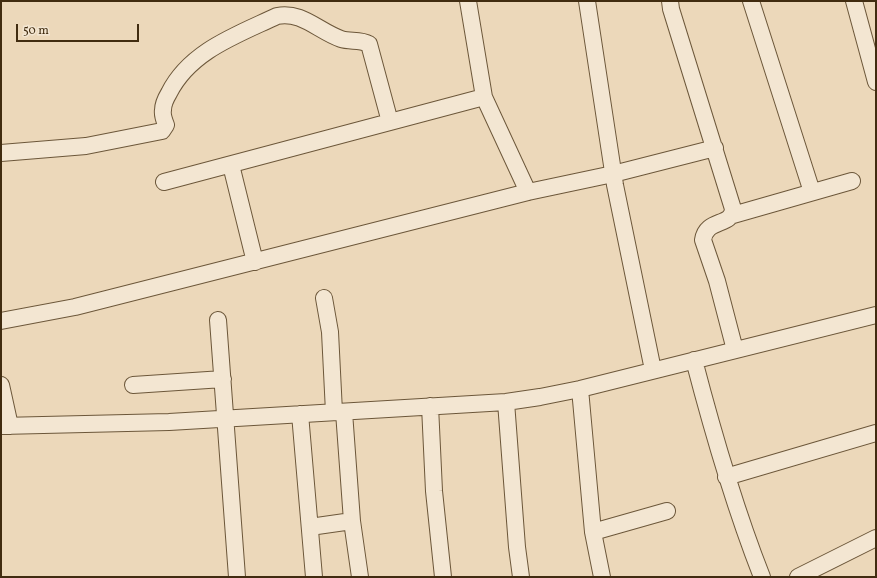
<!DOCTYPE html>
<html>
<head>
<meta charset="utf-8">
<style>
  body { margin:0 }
  #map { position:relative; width:877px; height:578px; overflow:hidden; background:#ecd8ba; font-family:Vollkorn,serif }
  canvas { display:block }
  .frame { position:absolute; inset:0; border:2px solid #412c10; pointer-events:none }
  .scale { position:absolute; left:16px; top:24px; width:123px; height:18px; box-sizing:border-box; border:2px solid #412c10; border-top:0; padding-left:5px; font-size:12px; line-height:14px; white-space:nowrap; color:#412c10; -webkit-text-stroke:3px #f3e6d2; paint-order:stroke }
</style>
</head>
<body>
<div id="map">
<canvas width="877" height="578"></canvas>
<div class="frame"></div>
<div class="scale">50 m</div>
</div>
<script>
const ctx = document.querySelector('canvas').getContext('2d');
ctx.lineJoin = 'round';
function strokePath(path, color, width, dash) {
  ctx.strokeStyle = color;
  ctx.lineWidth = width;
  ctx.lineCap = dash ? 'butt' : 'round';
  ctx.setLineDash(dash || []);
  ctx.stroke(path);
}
const minor = new Path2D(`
  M468 1 484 97 528 192
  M587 1 615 185 653 370
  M670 1 671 9 733 209C732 227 706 218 703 240L717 281 735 350
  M751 1 812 192
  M854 1 876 82
  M1 153 86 146 162 131 166 125C164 120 162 115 163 110 163 104 166 98 169 93 190 51 237 35 277 16 302 11 318 31 341 39 350 42 360 39 369 44L390 122
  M231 165 255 262
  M164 182 484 97
  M733 215 852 181
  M324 298 330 332 334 412
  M218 320 237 577
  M1 321 75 307 528 192 613 174 715 148
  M694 360C713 433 734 506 762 577
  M1 385 10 426
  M133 385 223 379
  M580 389 593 532 602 577
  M506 402 517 547 521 577
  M430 406 434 491 443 577
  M344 412 352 521 360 577
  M300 414 314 577
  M1 426 169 422 506 402 540 397 580 389 876 315
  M726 477 876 433
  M310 527 352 521
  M593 532 667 511
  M798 577 876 538`);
strokePath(minor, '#6c573a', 18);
strokePath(minor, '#f3e6d2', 16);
</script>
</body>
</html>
